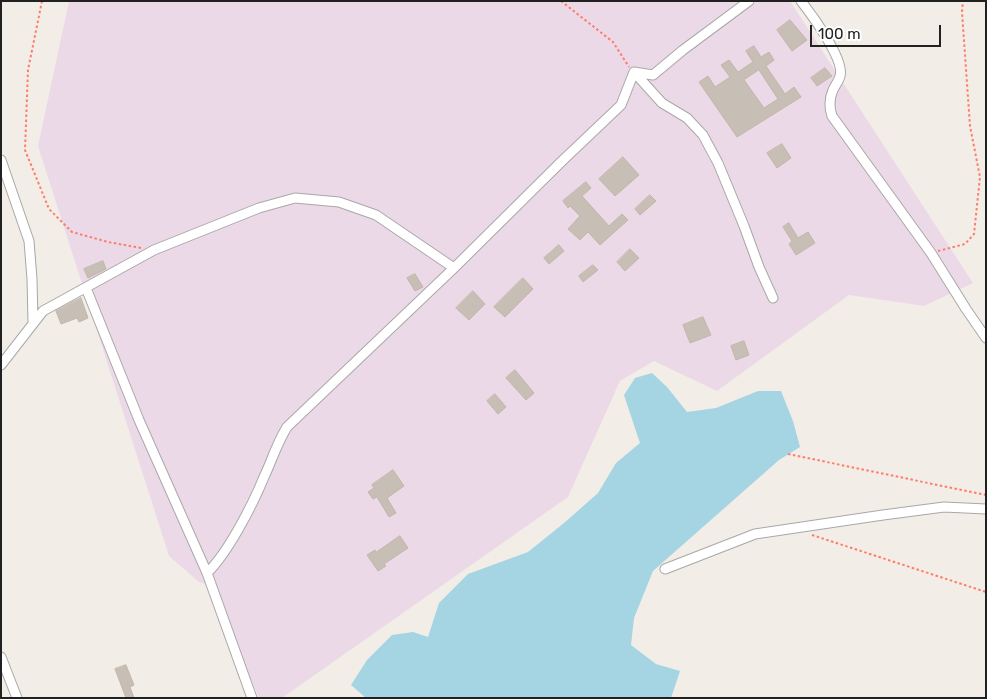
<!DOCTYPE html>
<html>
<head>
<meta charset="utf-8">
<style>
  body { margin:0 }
  #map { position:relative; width:987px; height:699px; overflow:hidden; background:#f2eee7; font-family:Rubik,sans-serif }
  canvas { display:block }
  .frame { position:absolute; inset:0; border:2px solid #212121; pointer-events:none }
  .scale { position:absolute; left:810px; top:25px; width:131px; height:22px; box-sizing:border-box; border:2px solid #212121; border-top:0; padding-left:6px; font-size:15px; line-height:18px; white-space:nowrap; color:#212121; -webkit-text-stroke:4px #fff; paint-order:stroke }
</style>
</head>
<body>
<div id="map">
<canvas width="987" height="699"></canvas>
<div class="frame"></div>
<div class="scale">100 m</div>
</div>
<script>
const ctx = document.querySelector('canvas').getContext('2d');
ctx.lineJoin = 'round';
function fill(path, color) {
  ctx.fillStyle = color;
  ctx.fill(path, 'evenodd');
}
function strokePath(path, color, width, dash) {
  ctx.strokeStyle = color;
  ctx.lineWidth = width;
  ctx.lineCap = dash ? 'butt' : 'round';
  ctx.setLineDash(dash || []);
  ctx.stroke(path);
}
const industrial = new Path2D(`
  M69 1H790L973 283 924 306 849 295 717 391 654 361 620 381 568 497 282 698H259L210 585 199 582 169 556 38 146Z`);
const water = new Path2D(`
  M652 373 667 387 687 412 716 408 758 391H781L793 421 800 447 779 460 653 571 634 618 631 645 656 664 680 671 671 698H366L351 685 367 660 392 635 413 632 428 637 439 603 468 574 528 552 564 523 598 493 616 463 640 443 624 395 635 378Z`);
const building = new Path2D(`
  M790 20 807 40 792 51 777 30Z
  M754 46 761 57 769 52 774 60 766 66 785 94 794 87 801 97 737 137 699 82 708 76 715 87 730 77 721 65 729 60 738 72 753 62 746 51ZM759 70 778 99 764 108 744 80Z
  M825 68 832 76 817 86 811 78Z
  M782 144 791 158 777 168 767 153Z
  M623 157 639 175 615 196 599 179Z
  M586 182 591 188 582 196 609 226 622 214 628 220 600 245 588 232 580 240 568 229 580 216 570 206 568 208 563 201Z
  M650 195 656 201 640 215 635 209Z
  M789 223 798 238 808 232 815 243 796 255 789 244 792 241 783 227Z
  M559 245 564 251 549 264 544 258Z
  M630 249 639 258 625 271 617 262Z
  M103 261 106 269 88 278 84 269Z
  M593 265 598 270 583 282 579 276Z
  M415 274 423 287 415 291 407 278Z
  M523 278 533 289 505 317 494 307Z
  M473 291 485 304 469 320 456 308Z
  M81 298 88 318 79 322 77 318 61 324 56 311Z
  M703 317 711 335 690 343 683 325Z
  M744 341 749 355 736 360 731 346Z
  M515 370 534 393 526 400 506 378Z
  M495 394 506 407 498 414 487 401Z
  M393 470 404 486 387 498 396 513 389 517 377 497 373 499 368 492 374 488 372 485Z
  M400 536 408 548 384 564 386 566 378 571 367 555 375 550 376 552Z
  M126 665 134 685 130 687 134 698H126L115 669Z`);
const path = new Path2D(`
  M42 1 28 70 25 150 49 209 72 232 108 242 141 248
  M561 1 613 42 629 67
  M938 251 965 244 974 234 980 177 970 126 962 12 963 1
  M788 454 986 495
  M812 535 986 592`);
const minor = new Path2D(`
  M801 1C812 15 845 60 840 76 839 81 835 85 833 90 829 99 829 107 832 116L931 253 966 309 986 338
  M634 72 653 75 683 50 749 1
  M1 160 29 241 32 279 33 322
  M86 288 139 420 207 573 252 698
  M1 365 43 311 154 250 259 208 295 198 339 202 376 215 454 268
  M665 569 755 534 883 515 944 507 986 509
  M207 573C228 553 253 504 264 477 272 460 277 443 287 427L454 268 561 162 621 105 634 72 662 103 687 118 703 135 718 163 744 226 759 267 773 298
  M1 657 17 698`);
fill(industrial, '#ecd9e8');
fill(water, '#a5d4e2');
fill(building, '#c7beb6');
strokePath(building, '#c5b5a8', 1);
strokePath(minor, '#a8a8a8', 11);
strokePath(path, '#ff7c6b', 2, [2.5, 2.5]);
strokePath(minor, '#fff', 9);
</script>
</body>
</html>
